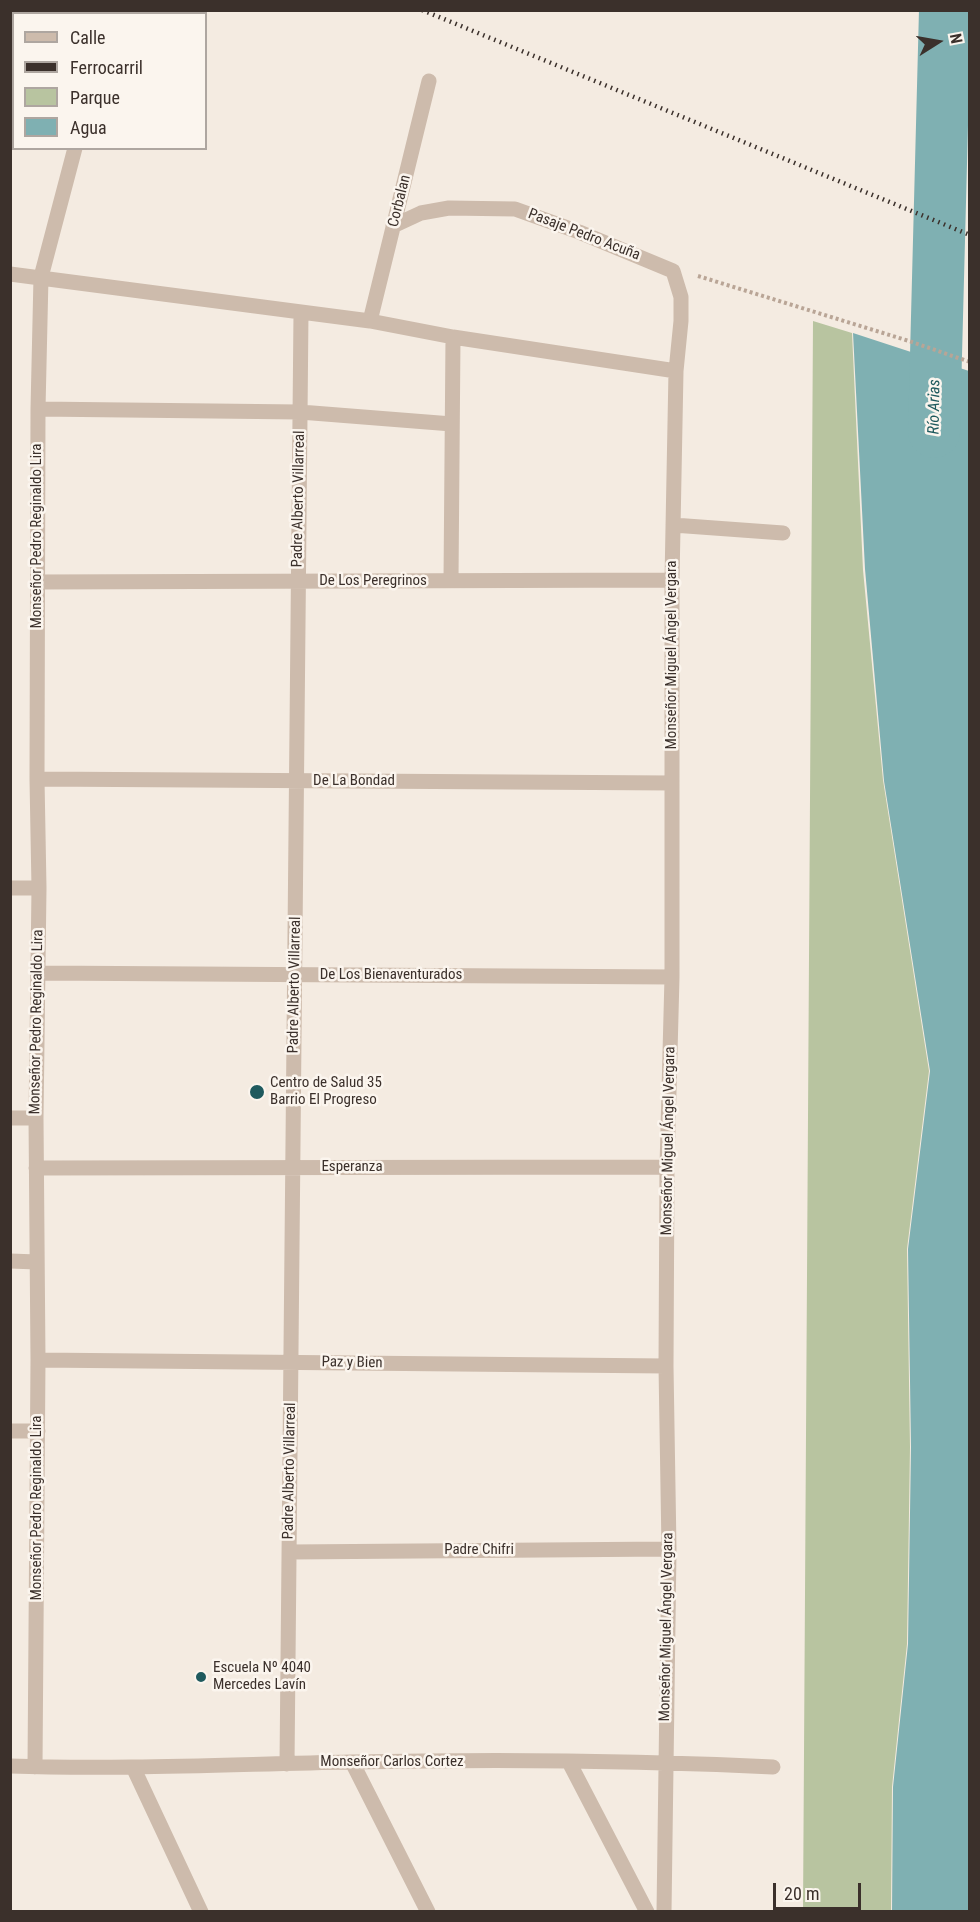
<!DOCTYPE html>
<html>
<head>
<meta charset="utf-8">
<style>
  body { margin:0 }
  #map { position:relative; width:980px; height:1922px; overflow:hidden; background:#f4ebe1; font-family:"Roboto Condensed",sans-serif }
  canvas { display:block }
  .frame { position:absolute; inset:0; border:12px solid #3b302b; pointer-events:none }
  .legend { position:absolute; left:12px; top:12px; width:195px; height:138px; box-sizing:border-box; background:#fbf5ee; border:2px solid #aea6a0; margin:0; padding:8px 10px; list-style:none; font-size:18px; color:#3b302b }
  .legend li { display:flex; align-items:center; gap:12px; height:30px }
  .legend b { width:30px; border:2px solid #aea6a0 }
  .north { position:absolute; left:908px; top:12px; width:60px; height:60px; -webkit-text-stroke:4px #fbf5ee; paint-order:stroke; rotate:79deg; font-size:16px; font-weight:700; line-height:24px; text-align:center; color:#3b302b }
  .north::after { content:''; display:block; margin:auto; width:21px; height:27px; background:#3b302b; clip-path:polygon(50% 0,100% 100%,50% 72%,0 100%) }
  .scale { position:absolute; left:773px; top:1883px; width:88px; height:27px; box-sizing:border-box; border:3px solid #3b302b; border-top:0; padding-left:8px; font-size:18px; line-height:21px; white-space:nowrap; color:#3b302b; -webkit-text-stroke:4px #fbf5ee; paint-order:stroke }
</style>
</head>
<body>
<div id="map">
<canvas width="980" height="1922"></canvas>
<div class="frame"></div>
<ul class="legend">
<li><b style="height:8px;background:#cdbbac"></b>Calle</li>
<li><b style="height:8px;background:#3b302b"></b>Ferrocarril</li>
<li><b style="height:16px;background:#b8c4a0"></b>Parque</li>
<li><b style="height:16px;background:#7fb0b2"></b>Agua</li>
</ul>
<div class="north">N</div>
<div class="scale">20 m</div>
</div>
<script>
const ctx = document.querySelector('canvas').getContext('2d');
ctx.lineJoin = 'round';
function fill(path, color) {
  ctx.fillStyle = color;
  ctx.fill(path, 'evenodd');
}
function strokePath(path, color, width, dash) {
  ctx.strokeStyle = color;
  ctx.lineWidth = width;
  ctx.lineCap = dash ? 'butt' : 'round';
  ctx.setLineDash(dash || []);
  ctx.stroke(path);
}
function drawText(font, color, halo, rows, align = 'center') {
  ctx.font = font + ' "Roboto Condensed",sans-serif';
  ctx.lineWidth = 5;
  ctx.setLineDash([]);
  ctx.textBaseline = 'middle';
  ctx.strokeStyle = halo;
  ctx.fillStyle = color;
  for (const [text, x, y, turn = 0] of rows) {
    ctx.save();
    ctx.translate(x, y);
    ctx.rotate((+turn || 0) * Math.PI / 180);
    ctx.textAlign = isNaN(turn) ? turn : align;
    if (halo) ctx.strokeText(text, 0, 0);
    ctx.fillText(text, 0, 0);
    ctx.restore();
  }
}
const green = new Path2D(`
  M813 321 852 333 863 570 883 780 929 1071 907 1249 910 1447 907 1644 892 1787 891 1912 803 1911Z`);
const water = new Path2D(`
  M853 333 969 371V1911H892L893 1787 908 1644 911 1447 908 1249 930 1071 884 781 865 569Z`);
const river = new Path2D(`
  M934 432 945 10`);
const path = new Path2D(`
  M698 276 909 341 970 362`);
const minor = new Path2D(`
  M112 14 113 10
  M393 226 421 213 449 208 515 209 579 232 673 271 681 297V321L676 371 672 580V977L667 1167 666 1366 669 1549 664 1912
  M10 274 370 321 453 337 676 371
  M370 321 429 81
  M38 409 300 412 452 424
  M673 525 783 533
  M451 580 453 337
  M37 582 672 580
  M37 779 672 783
  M10 888H39
  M39 973 672 977
  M10 1118H36
  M36 1168 667 1167
  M10 1261 37 1262
  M38 1360 666 1366
  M10 1431H38
  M290 1552 669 1549
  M352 1762 428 1912
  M569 1762 647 1912
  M287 1764 301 313
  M10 1766C124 1770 237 1764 351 1762 491 1759 632 1760 773 1767
  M35 1767 38 1360 36 1118 39 888 37 779 38 409 41 277 75 148
  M133 1767 201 1912`);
const rail = new Path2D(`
  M422 10 970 235`);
const markers = [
  [257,1092,8,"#1f5a5e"],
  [201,1677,6,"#1f5a5e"]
];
const streetNames = [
  ["Corbalan",400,201,-76],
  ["Pasaje Pedro Acuña",584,235,21],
  ["Padre Alberto Villarreal",299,499,-89],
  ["Monseñor Pedro Reginaldo Lira",37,536,-90],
  ["De Los Peregrinos",373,581],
  ["Monseñor Miguel Ángel Vergara",672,655,-90],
  ["De La Bondad",354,781],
  ["De Los Bienaventurados",391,975],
  ["Padre Alberto Villarreal",295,985,-89],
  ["Monseñor Pedro Reginaldo Lira",37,1022,-89],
  ["Monseñor Miguel Ángel Vergara",669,1141,-89],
  ["Esperanza",352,1167],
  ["Paz y Bien",352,1363,1],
  ["Padre Alberto Villarreal",290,1471,-89],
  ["Monseñor Pedro Reginaldo Lira",37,1508,-90],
  ["Padre Chifri",479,1550],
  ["Monseñor Miguel Ángel Vergara",667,1627,-89],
  ["Monseñor Carlos Cortez",392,1762]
];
const poiNames = [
  ["Centro de Salud 35",270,1083],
  ["Barrio El Progreso",270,1100],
  ["Escuela Nº 4040",213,1668],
  ["Mercedes Lavín",213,1685]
];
const waterNames = [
  ["Río Arias",935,407,-89]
];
fill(green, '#b8c4a0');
fill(water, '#7fb0b2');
strokePath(river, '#7fb0b2', 52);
strokePath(path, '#b9a596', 4, [3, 3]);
strokePath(minor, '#cdbbac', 15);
strokePath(rail, '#3b302b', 4.5, [1.5, 4.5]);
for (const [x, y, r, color] of markers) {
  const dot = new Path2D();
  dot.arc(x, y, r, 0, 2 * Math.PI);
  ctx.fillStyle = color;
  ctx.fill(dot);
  strokePath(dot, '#fbf5ee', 2);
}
drawText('15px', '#3b302b', '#fbf5ee', streetNames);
drawText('15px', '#3b302b', '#fbf5ee', poiNames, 'left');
drawText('italic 16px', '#1f5a5e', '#fbf5ee', waterNames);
</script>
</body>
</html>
